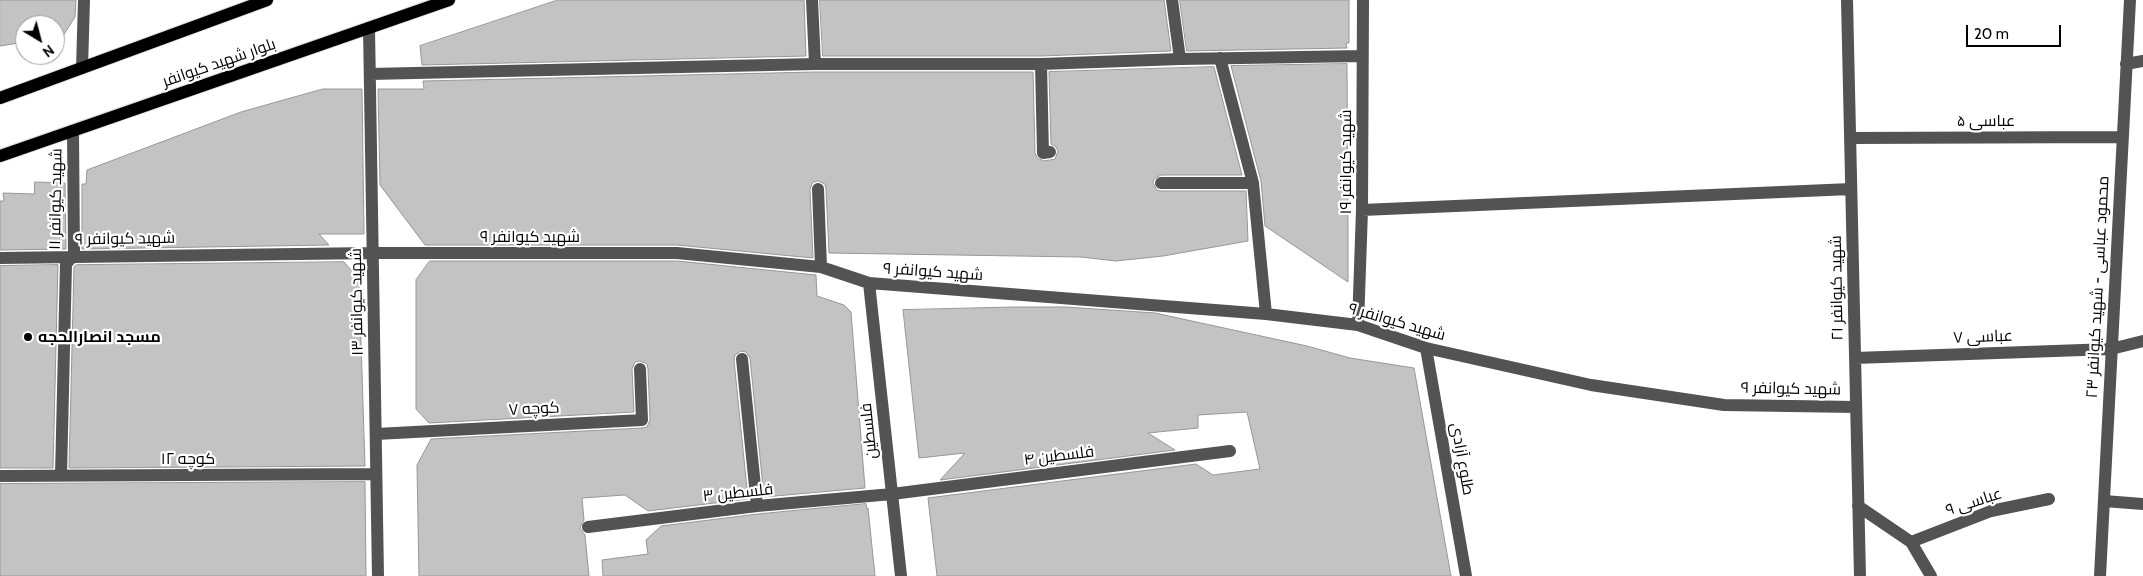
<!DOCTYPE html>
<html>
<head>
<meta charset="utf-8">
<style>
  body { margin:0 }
  #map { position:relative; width:2143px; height:576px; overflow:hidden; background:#fff; font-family:Cabin,sans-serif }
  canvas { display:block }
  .north { position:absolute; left:15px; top:15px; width:50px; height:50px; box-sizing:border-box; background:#fff; border:1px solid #999; border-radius:50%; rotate:143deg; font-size:14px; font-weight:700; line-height:20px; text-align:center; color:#000 }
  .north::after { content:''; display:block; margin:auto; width:18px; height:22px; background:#000; clip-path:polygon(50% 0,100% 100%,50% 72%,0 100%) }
  .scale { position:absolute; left:1966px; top:25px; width:95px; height:22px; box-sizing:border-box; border:2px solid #000; border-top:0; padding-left:6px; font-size:15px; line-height:18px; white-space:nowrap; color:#000; -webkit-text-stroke:4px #fff; paint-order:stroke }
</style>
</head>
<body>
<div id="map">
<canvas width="2143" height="576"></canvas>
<div class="north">N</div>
<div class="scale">20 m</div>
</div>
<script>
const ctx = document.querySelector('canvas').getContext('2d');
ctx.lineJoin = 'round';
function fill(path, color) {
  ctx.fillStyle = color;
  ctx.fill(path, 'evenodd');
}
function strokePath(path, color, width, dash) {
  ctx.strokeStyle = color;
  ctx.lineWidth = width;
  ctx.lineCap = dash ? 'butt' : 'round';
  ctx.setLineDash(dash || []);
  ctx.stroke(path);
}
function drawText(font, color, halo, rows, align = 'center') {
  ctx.font = font + ' Cabin,Cairo,sans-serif';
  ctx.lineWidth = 4.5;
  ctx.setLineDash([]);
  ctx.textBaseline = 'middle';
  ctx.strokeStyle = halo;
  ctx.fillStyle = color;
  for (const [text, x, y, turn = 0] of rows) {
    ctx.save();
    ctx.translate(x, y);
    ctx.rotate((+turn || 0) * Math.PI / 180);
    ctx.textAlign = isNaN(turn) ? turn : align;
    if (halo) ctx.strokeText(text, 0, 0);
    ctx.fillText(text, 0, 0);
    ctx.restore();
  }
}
const building = new Path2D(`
  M0 0H76L75 17 63 36 55 38V25H25V42L0 46Z
  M558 0H804L806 56 422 65 420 46Z
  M820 0H1164L1171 51 1041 56H823Z
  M1180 0H1349V43H1346L1347 48 1187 51Z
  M1347 64 1348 228V282L1265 226 1261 181 1231 66Z
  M1214 67 1242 175H1161L1154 179 1153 183 1157 190 1161 191H1246L1248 241 1163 256 1116 261 1081 257 829 253 826 189 825 184 818 181 813 182 810 189 813 258 677 245H425L380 185 378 89H424L423 81 815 72H1033L1035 153 1037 158 1044 161 1055 159 1058 151 1056 147 1051 144 1049 72Z
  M323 89H362L364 234H319L329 245 82 249V184H86L87 170 241 112Z
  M35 182 65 183 66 249 0 250V201H4L3 193 34 194Z
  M430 261H677L816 275 817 296 844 305 851 312 865 488 764 497 750 358 746 352 741 351 735 355 734 360 748 499 648 511 625 495 582 498 584 520 580 528 585 535 589 576H419L417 465 431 439 642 428 647 427 650 420 648 369 647 364 640 361 635 362 632 369 634 412 429 423 416 409V280Z
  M344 262 359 279 365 466 69 468 74 267 76 265Z
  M58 265 53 468H0V266Z
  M1014 307H1066L1155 313 1307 346 1350 358 1414 368 1451 576H937L928 498 1196 464 1213 475 1260 469 1247 412 1198 415V428L1148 433 1175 450 940 480 965 453 919 458 903 310Z
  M365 482 366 576H0V484Z
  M866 504 867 509 868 508 875 576H603L602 560 648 554 646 540 661 526 758 514Z`);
const minor = new Path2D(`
  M812 0 815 64
  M1172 0 1180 59
  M1847 0 1860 576
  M369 28 378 576
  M1220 58 1253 183 1266 314
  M1041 64 1043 153 1050 152
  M2126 64 2143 61
  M82 68 84 0
  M370 74 815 64H1041L1180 59 1362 56
  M1850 138 2122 137
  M1161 183H1253
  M818 189 821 267
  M1362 210 1851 189
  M0 258 373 253H677L821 267 869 283 1266 314 1358 325 1426 348 1591 385 1724 405 1856 407
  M869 283 901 576
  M1358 325 1362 210 1363 0
  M1426 348 1466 576
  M1855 358 2111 349 2143 341
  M742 359 757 506
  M376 434 642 420 640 369
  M61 475 66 264 74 255 73 131
  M0 476 376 474
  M2104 501 2143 504
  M1858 506 1911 542 1931 576
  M588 527 757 506 892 494 1230 451
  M1911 542 1991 511 2049 499
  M2100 576 2130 0`);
const major = new Path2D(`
  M0 98 267 0
  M0 156 449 0`);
const markers = [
  [28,337,5,"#000"]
];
const streetNames = [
  ["بلوار شهید کیوانفر",219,63,-19],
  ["عباسی ۵",1986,121],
  ["شهید کیوانفر ۱۹",1346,162,-90],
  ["شهید کیوانفر ۱۱",56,199,-89],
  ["شهید کیوانفر ۹",530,237],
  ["شهید کیوانفر ۹",125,239,-1],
  ["شهید کیوانفر ۹",933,272,4],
  ["محمود عباسی - شهید کیوانفر ۲۳",2098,287,-87],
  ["شهید کیوانفر ۲۱",1837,288,-91],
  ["شهید کیوانفر ۱۳",357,302,-91],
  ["شهید کیوانفر ۹",1397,322,16],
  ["عباسی ۷",1983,337,-2],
  ["شهید کیوانفر ۹",1791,389,1],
  ["کوچه ۷",534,409,-3],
  ["فلسطین",869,431,-96],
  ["فلسطین ۴",1059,456,-7],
  ["کوچه ۱۲",188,459],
  ["طلوع آزادی",1462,459,80],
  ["فلسطین ۳",738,493,-6],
  ["عباسی ۹",1974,502,-18]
];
const poiNames = [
  ["مسجد انصارالحجه",38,337]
];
fill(building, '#c3c3c3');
strokePath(building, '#979797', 1);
strokePath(major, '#dbdbdb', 14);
strokePath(minor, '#535353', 12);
strokePath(major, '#000', 12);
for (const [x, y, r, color] of markers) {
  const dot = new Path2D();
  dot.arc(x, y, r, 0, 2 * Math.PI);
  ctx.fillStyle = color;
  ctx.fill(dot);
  strokePath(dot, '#fff', 2);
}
drawText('16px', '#000', '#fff', streetNames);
drawText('bold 16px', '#000', '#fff', poiNames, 'left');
</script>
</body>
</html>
